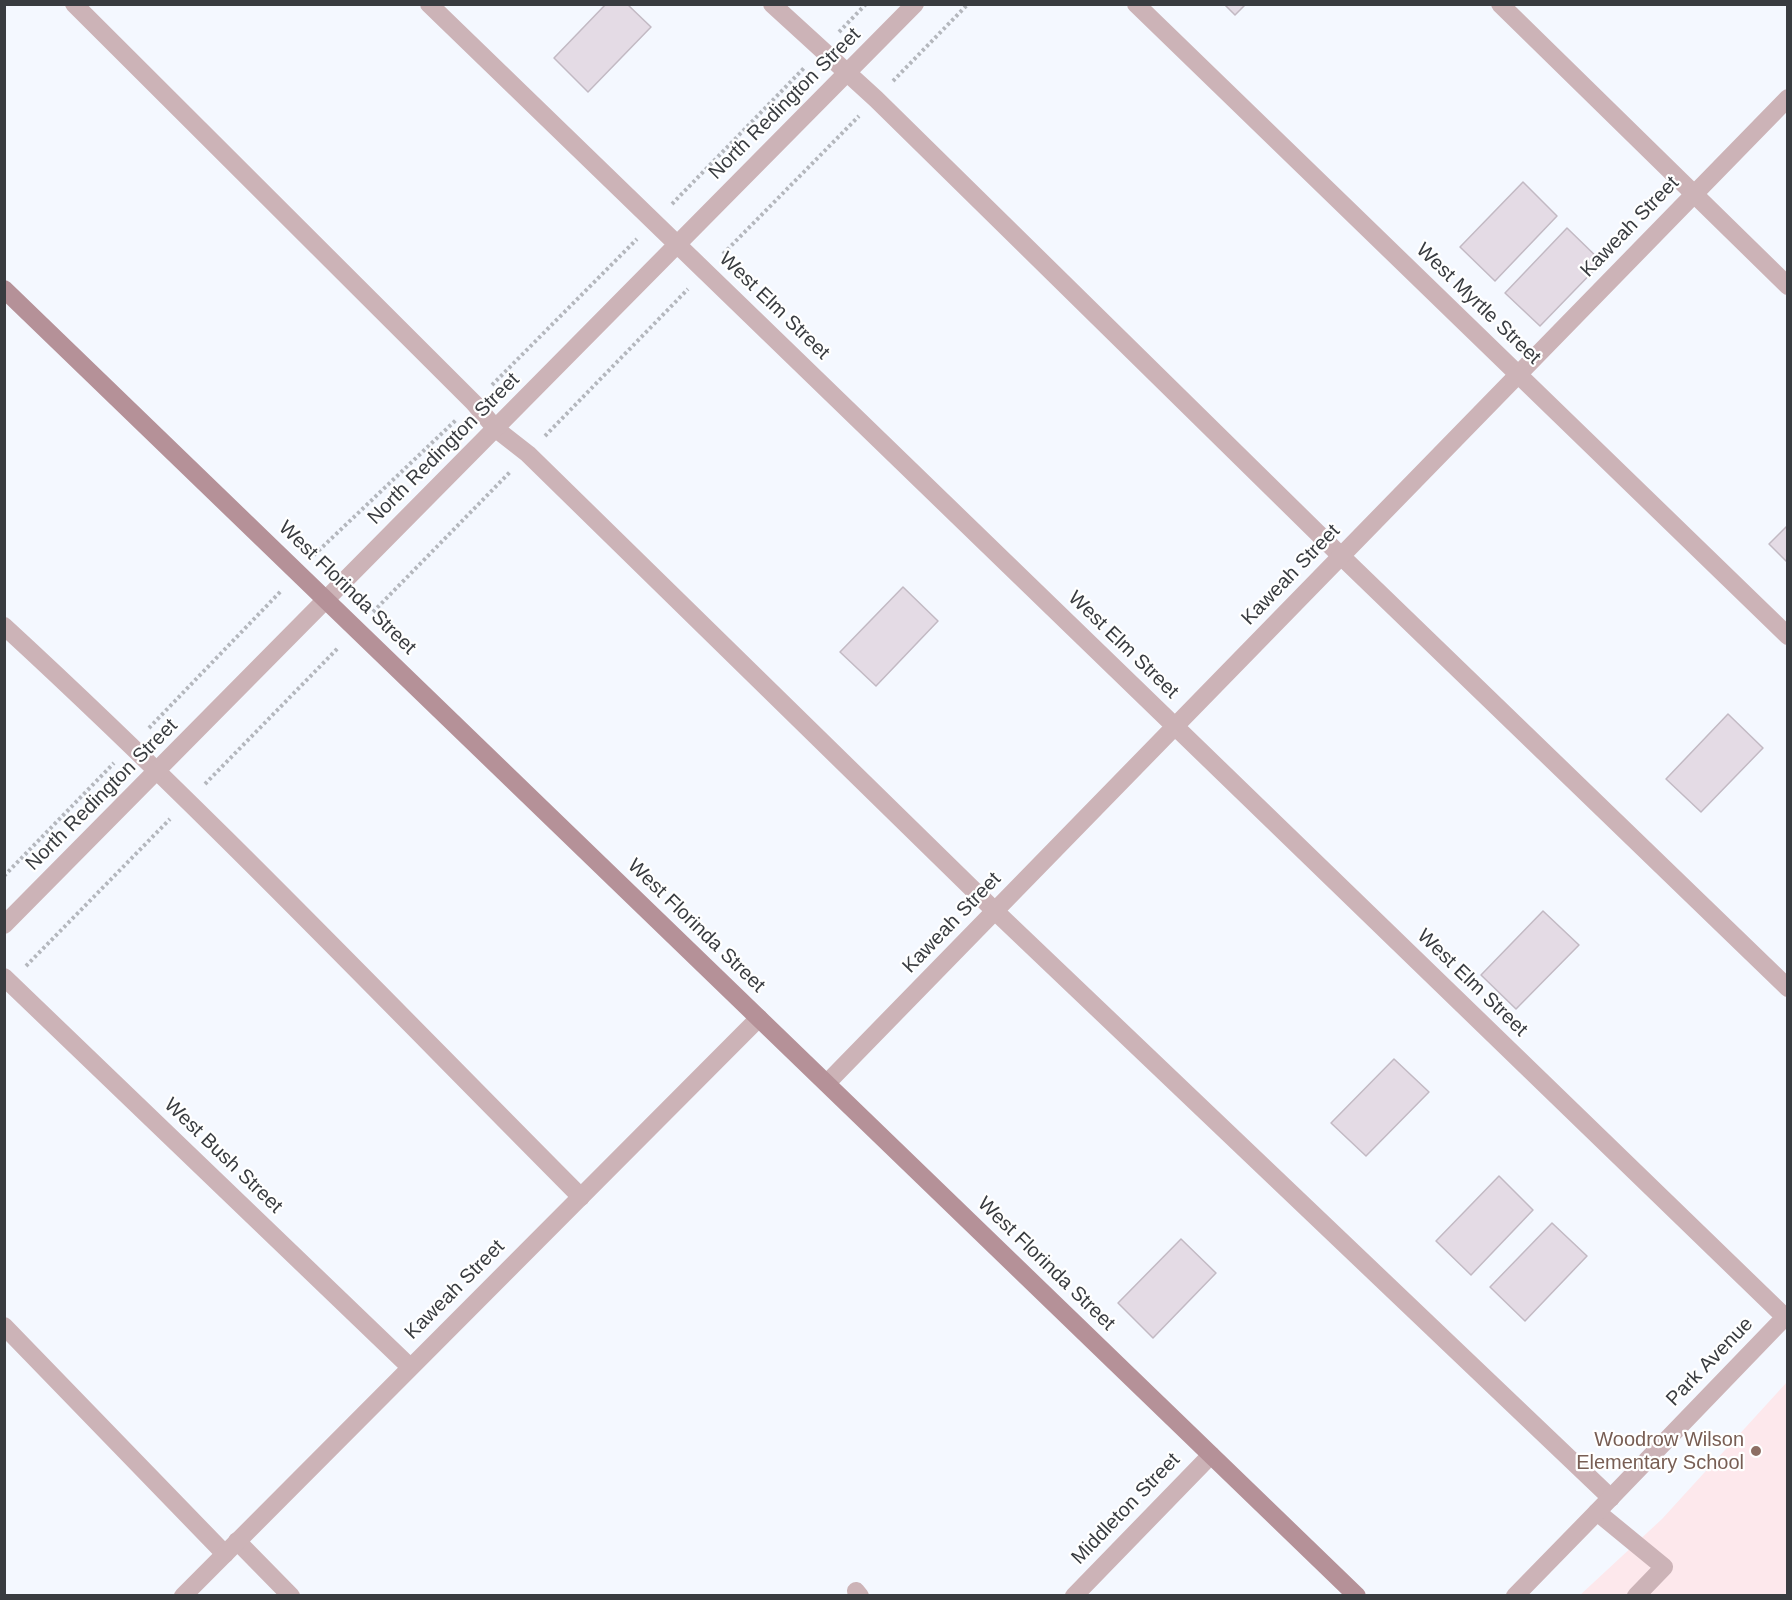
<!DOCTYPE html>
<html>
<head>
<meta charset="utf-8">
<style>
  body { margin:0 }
  #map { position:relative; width:1792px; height:1600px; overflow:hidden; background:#f4f8ff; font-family:Arial,sans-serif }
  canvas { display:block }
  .frame { position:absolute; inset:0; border:6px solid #393c40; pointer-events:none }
</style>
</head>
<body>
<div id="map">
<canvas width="1792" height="1600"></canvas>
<div class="frame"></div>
</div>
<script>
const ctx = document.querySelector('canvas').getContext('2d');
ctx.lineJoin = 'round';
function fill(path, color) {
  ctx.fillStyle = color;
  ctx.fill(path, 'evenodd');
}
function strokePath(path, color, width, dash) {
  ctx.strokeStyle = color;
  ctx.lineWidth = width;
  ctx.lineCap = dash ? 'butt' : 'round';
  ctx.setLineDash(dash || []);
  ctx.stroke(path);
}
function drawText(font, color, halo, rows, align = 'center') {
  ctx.font = font + ' Arial,sans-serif';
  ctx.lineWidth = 4.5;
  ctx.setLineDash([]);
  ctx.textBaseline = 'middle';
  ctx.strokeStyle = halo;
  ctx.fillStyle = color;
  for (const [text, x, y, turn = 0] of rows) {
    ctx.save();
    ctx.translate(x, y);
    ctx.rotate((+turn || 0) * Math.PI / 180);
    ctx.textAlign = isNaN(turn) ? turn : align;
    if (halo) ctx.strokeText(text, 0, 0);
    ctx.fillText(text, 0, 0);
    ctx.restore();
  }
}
const education = new Path2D(`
  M1787 1382V1595L1579 1596 1662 1519Z`);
const building = new Path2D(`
  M606 4H627L651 27 588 92 554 58Z
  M1224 4H1246L1235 15Z
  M1523 182 1557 216 1495 281 1460 247Z
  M1567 228 1602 262 1540 326 1505 293Z
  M1788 525V563L1769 544Z
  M903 587 938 621 876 686 840 652Z
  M1728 714 1763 748 1701 812 1666 779Z
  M1543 911 1579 945 1516 1009 1481 975Z
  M1394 1059 1429 1092 1366 1156 1331 1123Z
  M1499 1176 1533 1210 1471 1275 1436 1241Z
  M1552 1223 1587 1256 1525 1321 1490 1287Z
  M1181 1239 1216 1273 1153 1338 1118 1303Z`);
const path = new Path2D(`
  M839 32 866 4
  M893 81 968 4
  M672 204 805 67
  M723 254 859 116
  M492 385 637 239
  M545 436 688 289
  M314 555 457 419
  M373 612 510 472
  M149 728 281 591
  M205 784 338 648
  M4 876 114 763
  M26 966 170 819`);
const lane = new Path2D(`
  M74 4 474 403 496 429 528 454 995 911 1611 1498
  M772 4 876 99 1341 556 1788 988
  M1500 4 1788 286
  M4 626C203 809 390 1005 581 1197
  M4 1326 225 1554
  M1597 1512 1664 1567 1636 1596
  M237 1541 291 1596
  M856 1591 860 1596`);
const street = new Path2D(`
  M429 4 1785 1317
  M1136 4 1788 636
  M4 925 915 4
  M4 977 410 1367
  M827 1083 1788 98
  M183 1596 759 1018
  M1074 1596 1211 1455
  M1515 1596 1597 1512 1788 1314`);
const secondary = new Path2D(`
  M4 289 1357 1596`);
const markers = [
  [1756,1451,6,"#8d6e63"]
];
const streetNames = [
  ["North Redington Street",785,104,-45],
  ["Kaweah Street",1630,227,-46],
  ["West Myrtle Street",1478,304,44],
  ["West Elm Street",774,306,44],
  ["North Redington Street",444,449,-45],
  ["Kaweah Street",1291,575,-46],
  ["West Florinda Street",347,588,44],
  ["West Elm Street",1123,645,44],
  ["North Redington Street",102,795,-45],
  ["Kaweah Street",952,923,-46],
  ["West Florinda Street",696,926,44],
  ["West Elm Street",1472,983,44],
  ["West Bush Street",223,1156,44],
  ["West Florinda Street",1046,1264,44],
  ["Kaweah Street",455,1290,-45],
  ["Park Avenue",1710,1362,-46],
  ["Middleton Street",1126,1509,-46]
];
const educationNames = [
  ["Woodrow Wilson",1744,1440],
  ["Elementary School",1744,1463]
];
fill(education, '#fde8ec');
fill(building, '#e4dbe5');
strokePath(building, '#c2b9c3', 1.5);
strokePath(path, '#b4b7bd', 4, [3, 3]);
strokePath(lane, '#ccb3b7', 18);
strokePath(street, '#ccb3b7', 18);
strokePath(secondary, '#b59198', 18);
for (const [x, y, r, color] of markers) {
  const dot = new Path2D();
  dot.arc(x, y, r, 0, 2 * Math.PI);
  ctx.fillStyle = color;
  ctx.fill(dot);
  strokePath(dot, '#fff', 2);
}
drawText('20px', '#393c40', '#fff', streetNames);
drawText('20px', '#785e54', '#fff', educationNames, 'right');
</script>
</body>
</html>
